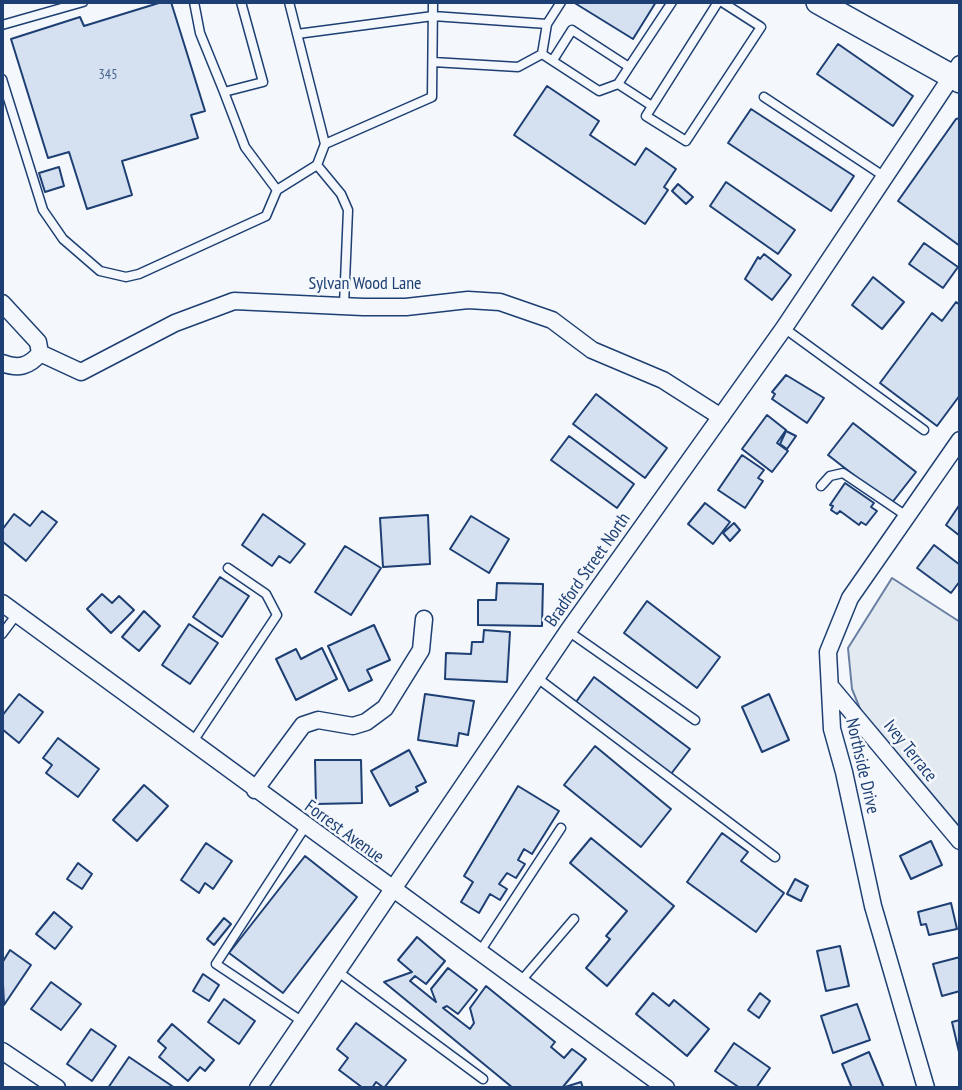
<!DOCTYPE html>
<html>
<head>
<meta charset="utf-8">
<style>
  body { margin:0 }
  #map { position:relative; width:962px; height:1090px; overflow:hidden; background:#f4f7fb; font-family:"PT Sans Narrow",sans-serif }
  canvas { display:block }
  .frame { position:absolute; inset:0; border:4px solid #1d3f73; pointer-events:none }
</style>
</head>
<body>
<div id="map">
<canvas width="962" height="1090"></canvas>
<div class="frame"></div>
</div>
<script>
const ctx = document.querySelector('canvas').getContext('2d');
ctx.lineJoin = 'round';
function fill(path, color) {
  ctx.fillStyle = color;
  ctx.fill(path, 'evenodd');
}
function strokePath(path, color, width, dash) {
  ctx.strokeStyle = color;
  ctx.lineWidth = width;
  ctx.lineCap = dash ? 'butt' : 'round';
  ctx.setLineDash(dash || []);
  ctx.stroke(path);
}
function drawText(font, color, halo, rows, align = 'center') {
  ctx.font = font + ' "PT Sans Narrow",sans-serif';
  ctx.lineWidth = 5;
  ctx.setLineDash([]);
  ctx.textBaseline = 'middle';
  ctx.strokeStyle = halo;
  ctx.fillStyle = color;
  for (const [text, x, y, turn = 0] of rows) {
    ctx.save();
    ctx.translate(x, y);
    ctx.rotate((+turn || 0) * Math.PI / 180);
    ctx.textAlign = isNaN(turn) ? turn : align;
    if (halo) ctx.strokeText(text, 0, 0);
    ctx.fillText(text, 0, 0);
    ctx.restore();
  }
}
const green = new Path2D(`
  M892 578 960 622V842L869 731 852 689 848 648Z`);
const building = new Path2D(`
  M162 2H171L205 111 191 115 198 138 122 161 132 195 87 209 69 152 48 158 11 39 80 17 84 26Z
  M573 2H656L633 39Z
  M838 44 913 96 893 126 817 74Z
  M547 86 599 121 590 135 635 165 646 148 676 169 664 187 668 190 645 224 514 135Z
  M751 109 854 176 831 211 728 143Z
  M960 118V246L898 201 956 119Z
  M59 167 64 186 45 192 39 173Z
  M726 182 795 230 778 254 710 206Z
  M678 184 693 197 686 204 672 191Z
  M924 243 958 267 943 288 909 264Z
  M764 254 791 275 772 300 745 279 758 257 760 259Z
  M873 277 904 302 882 329 852 305Z
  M956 302 960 305V395L937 426 880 383 932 313 942 321Z
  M786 375 824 398 807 423 772 399 775 394 772 392Z
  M596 394 667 448 645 478 573 424Z
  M767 415 786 430 777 443 788 451 772 472 742 449Z
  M853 423 916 472 891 504 828 455Z
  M786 431 796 436 787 449 780 444Z
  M569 436 634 484 617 508 551 460Z
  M742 455 764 470 758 478 763 481 745 508 718 490Z
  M845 483 874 503 871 507 877 511 866 525 861 522 859 525 840 511 837 514 831 510 833 506 830 505Z
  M705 503 730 522 713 544 688 524Z
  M960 504V536L946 525Z
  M42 511 57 522 26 561 2 541V530L14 514 30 526Z
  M263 514 305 544 290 563 279 556 272 566 242 545Z
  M428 515 430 564 383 567 380 518Z
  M471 516 509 539 489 573 450 549Z
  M734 523 740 530 730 541 723 533Z
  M934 545 960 565V581L951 593 917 568Z
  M345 546 381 568 351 615 315 592Z
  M220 577 249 596 222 637 193 617Z
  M497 583 543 584 542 626 478 625V600H496Z
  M102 594 112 603 119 596 134 610 111 633 87 609Z
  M647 601 720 657 697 688 624 633Z
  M144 611 160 626 139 651 122 637Z
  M189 624 218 643 190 684 162 665Z
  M374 625 390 660 367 670 372 680 349 691 328 646Z
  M484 630 510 632 507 682 445 679 446 653 471 654 472 642H483Z
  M322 648 337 679 296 700 276 659 296 649 301 659Z
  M594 677 690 749 671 774 576 702Z
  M19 694 43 712 19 743 2 729V716Z
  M425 694 474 701 468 735 459 733 457 746 418 740Z
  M769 694 789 740 762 752 742 707Z
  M58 738 99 769 78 797 46 773 52 765 43 758Z
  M595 746 671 809 641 847 564 785Z
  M409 750 426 782 416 787 418 791 390 806 371 771Z
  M315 760H361L362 803 316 804Z
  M144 785 168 806 137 841 113 820Z
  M518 786 559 811 532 854 524 849 518 860 525 864 516 878 507 873 499 884 507 889 500 900 490 894 479 913 461 902 473 882 464 876Z
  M722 833 748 852 741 861 784 893 756 932 687 882Z
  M591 838 674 906 607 986 586 968 610 939 606 936 627 911 570 863Z
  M931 841 942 865 911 879 900 856Z
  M206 843 232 861 213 889 205 883 199 893 181 880Z
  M305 856 357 897 283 993 229 953Z
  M78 863 92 874 82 889 67 879Z
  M795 879 808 886 801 901 787 894Z
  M951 903 957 929 929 935 926 924 921 925 918 912Z
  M54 912 72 927 55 949 36 934Z
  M224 918 231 924 214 945 207 939Z
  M417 937 445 961 426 984 415 976 410 981 436 1002 431 989 448 968 477 990 458 1014 447 1006 443 1008 470 1029 474 1023 470 1008 486 986 555 1042 551 1047 564 1058 572 1049 586 1059 562 1088 581 1082 583 1088H513L384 982 412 972 398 960Z
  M840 946 849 986 826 991 817 951Z
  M10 950 31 965 4 1005 2 963Z
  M960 957V991L942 996 933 964Z
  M203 974 219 985 209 1001 193 991Z
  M51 982 81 1004 61 1030 31 1009Z
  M653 993 669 1006 674 1000 709 1029 687 1056 636 1014Z
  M760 993 770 1001 759 1018 748 1010Z
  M224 999 255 1021 239 1044 208 1022Z
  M857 1004 870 1040 833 1053 821 1016Z
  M960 1020V1051L959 1052 952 1022Z
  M356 1023 406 1060 384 1088 376 1082 372 1088H363L339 1070 348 1058 337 1049Z
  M172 1024 214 1060 205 1071 200 1067 188 1081 159 1057 166 1048 158 1041Z
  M91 1029 116 1046 92 1081 67 1064Z
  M734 1043 770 1068 756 1088H740L715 1071Z
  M869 1052 884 1088H852L842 1064Z
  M129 1057 175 1088H108Z`);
const lane = new Path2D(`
  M194 2 200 33 224 92
  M241 2 263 82 224 92 245 147 277 190
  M289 2 325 144 432 97 433 2
  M718 2 646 116 686 141 761 27 722 2
  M547 24 542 54 599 91 618 84 629 67
  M2 25 83 2
  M297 34 433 16 547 24 561 2
  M553 60 572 30 629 67 672 2
  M433 62 518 67 542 54
  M2 79 43 210 63 239 100 271 126 277 139 274 266 216 277 190 317 165 325 144
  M618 84 652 106
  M764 97 885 177
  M317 165 341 194 348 210 344 305
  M784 328 924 430
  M821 486 830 476 843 473 908 517
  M568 631 695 720
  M2 634 17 614
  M536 677 775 857
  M192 743 277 615 266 594 228 568
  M479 953 561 828
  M337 971 483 1079
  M520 982 574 919
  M303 1022 216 964 305 827`);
const street = new Path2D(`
  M2 303 38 342 40 353C29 367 18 369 2 363
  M40 353 81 372 175 323 234 301 363 307H406L468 300 500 302 552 320 592 350 663 380 721 417
  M2 603 666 1088
  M830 686 960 841
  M255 790 303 725 318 720 353 726 366 722 385 708 421 650 424 619
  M2 1051 57 1088
  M258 1088 568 631 784 328 960 64
  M926 1088 873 906 844 772 832 729 828 652 850 598 960 440`);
const secondary = new Path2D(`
  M818 2 960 81`);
const numberNames = [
  ["345",108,75]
];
const streetNames = [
  ["Sylvan Wood Lane",365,284],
  ["Bradford Street North",588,570,-55],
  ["Ivey Terrace",910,751,51],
  ["Northside Drive",862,766,77],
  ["Forrest Avenue",344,832,36]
];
fill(green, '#e3e9f0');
strokePath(green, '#687fa3', 2);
fill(building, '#d5e0f0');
strokePath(building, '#1d3f73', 2);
strokePath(lane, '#1d3f73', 11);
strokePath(street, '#1d3f73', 19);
strokePath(secondary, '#1d3f73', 26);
strokePath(lane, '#f4f7fb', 8);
strokePath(street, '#f4f7fb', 16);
strokePath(secondary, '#f4f7fb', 23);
drawText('14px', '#4b6792', null, numberNames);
drawText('18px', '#1d3f73', '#f4f7fb', streetNames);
</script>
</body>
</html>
